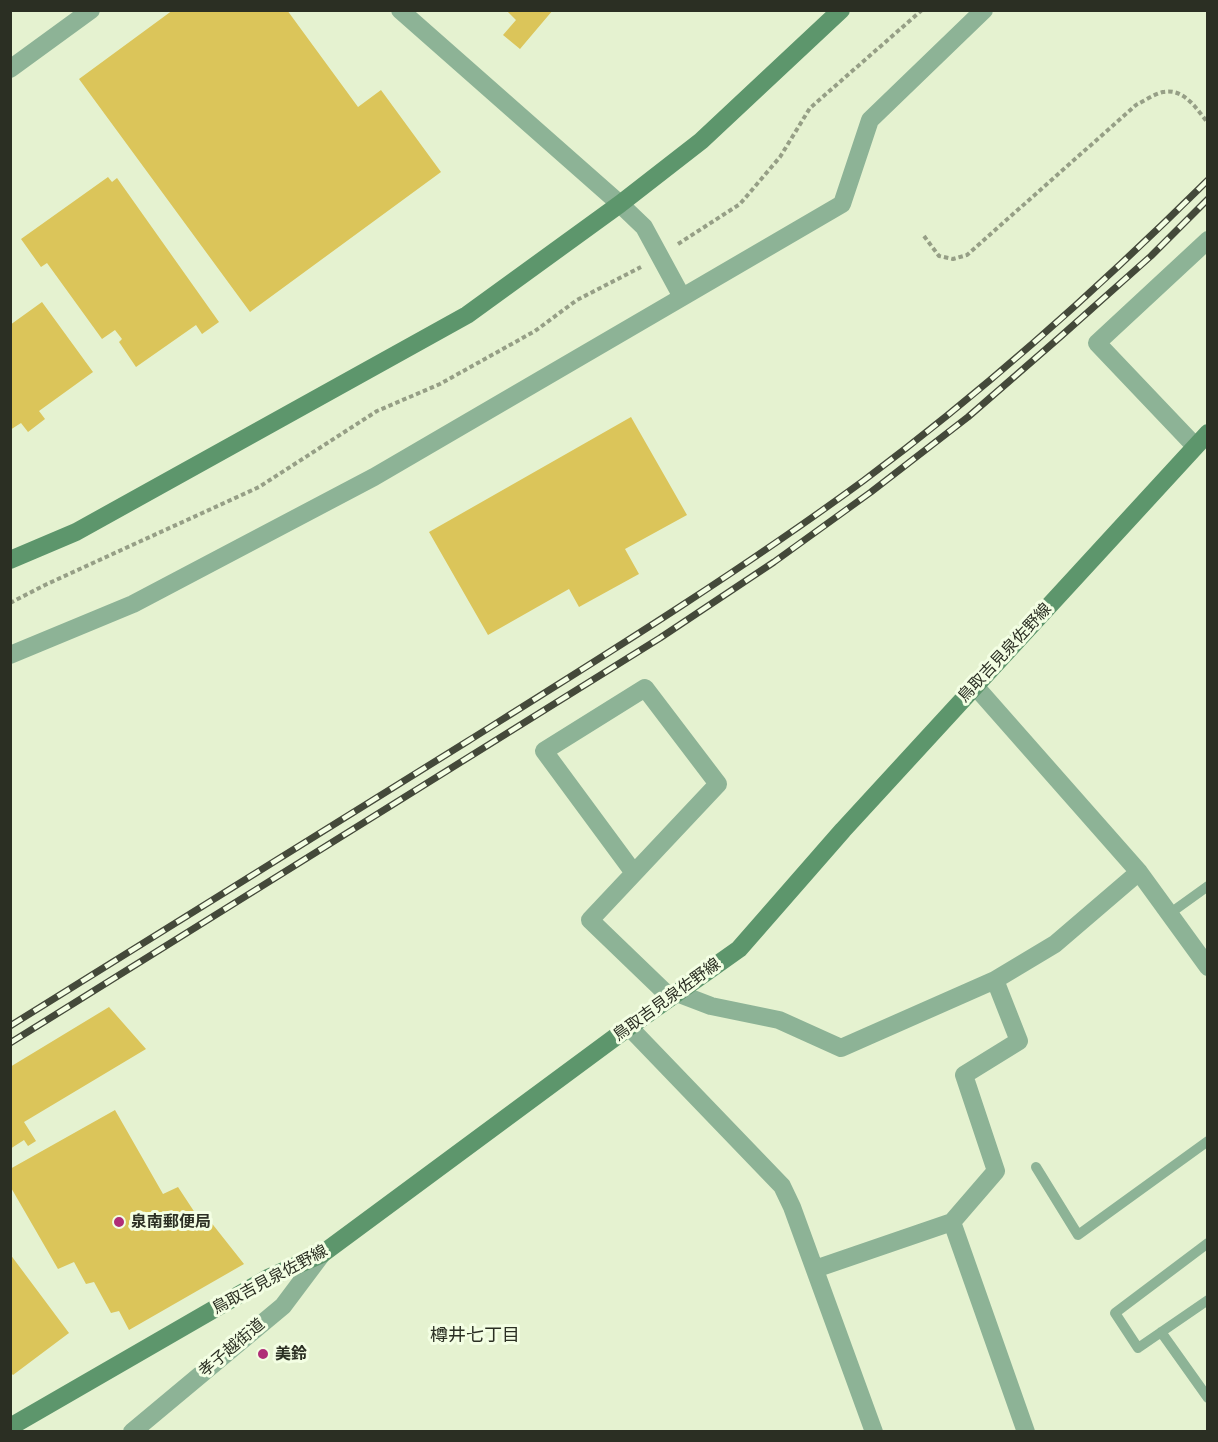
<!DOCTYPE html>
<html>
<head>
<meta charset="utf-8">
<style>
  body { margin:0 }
  #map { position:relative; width:1218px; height:1442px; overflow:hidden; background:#e5f2d0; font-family:"PT Sans",sans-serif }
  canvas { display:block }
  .frame { position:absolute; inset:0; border:12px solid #2b2f23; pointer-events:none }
</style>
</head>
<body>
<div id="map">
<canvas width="1218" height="1442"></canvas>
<div class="frame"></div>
</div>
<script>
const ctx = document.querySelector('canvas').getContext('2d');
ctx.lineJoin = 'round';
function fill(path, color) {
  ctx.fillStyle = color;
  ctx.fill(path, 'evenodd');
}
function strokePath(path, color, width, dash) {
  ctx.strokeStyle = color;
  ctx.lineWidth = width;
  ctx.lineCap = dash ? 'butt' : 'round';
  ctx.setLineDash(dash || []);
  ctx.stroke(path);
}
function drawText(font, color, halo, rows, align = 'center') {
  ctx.font = font + ' "PT Sans","Noto Sans JP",sans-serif';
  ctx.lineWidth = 6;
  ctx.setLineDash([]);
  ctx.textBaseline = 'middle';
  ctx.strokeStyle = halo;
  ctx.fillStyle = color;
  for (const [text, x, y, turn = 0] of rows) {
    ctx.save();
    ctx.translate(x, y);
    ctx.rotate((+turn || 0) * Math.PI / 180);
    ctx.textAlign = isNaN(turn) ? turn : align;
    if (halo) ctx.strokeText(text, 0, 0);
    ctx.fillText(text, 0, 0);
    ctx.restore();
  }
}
const building = new Path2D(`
  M173 10H287L358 107 381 90 441 172 250 312 79 79Z
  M506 10H553L520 49 503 35 516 20Z
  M108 177 112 182 117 178 219 322 202 334 196 325 136 367 119 342 122 339 115 330 102 339 47 263 41 267 21 239Z
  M42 302 93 372 39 411 45 419 28 432 21 423 10 430V325Z
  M631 417 687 515 625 549 639 574 579 607 569 589 488 635 429 532Z
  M109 1007 146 1049 24 1122 36 1141 28 1146 24 1140 10 1149V1067Z
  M115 1110 163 1194 178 1187 203 1225 210 1221 244 1264 129 1330 119 1311 111 1313 94 1282 86 1284 74 1262 58 1269 10 1186V1169Z
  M10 1254 69 1333 13 1375 10 1372Z`);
const path = new Path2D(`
  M924 236 939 256 953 259 967 255 1136 105C1144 101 1154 94 1163 92 1184 88 1196 108 1208 123
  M678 244 740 204 780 157 810 108 922 10
  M10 603 45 585 259 487 377 411 440 384 535 331 577 300 641 267`);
const lane = new Path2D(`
  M1169 914 1208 886
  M1036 1167 1078 1235 1208 1141
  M1208 1243 1115 1313 1138 1348 1208 1300
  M1161 1332 1208 1398`);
const street = new Path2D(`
  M400 10 620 204 644 227 682 297
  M10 69 91 10
  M1195 446 1097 343 1208 240
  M10 655 133 604 374 477 842 204 870 120 984 10
  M975 686 1139 872 1208 967
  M634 873 544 751 645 688 718 784 590 920 670 997
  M677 993 711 1006 779 1020 841 1048 995 980 1055 944 1139 872
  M629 1027 782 1186 792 1207 874 1432
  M952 1222 1026 1432
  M815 1269 952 1222 996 1171 964 1075 1019 1041 995 980
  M132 1432 283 1306 322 1254`);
const secondary = new Path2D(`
  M10 560 76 532 467 315 620 204 701 141 841 10
  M10 1427 268 1278 322 1254 629 1027 739 949 843 830 1208 433`);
const rail = new Path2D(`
  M10 1026C163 931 315 836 468 741 602 657 736 574 863 481 985 390 1100 287 1208 180
  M10 1043 660 638 774 562 871 492 968 417 1060 337 1151 256 1208 199`);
const markers = [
  [119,1222,6,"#b02d77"],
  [263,1354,6,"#b02d77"]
];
const streetNames = [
  ["鳥取吉見泉佐野線",1005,653,-47],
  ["鳥取吉見泉佐野線",667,1000,-36],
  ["鳥取吉見泉佐野線",270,1280,-28],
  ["孝子越街道",232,1348,-40]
];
const poiNames = [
  ["泉南郵便局",131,1222],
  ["美鈴",275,1354]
];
const neighbourhoodNames = [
  ["樽井七丁目",475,1336]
];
fill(building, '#dbc55a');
strokePath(path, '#969f86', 4, [4.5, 3]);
strokePath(lane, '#8db396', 10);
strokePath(street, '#8db396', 18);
strokePath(secondary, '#5d966c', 18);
strokePath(rail, '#44493a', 7);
strokePath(rail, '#f3fee3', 4.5, [14]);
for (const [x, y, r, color] of markers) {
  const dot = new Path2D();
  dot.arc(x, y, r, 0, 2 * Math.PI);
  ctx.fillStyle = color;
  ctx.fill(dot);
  strokePath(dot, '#f3fee3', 2);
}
drawText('16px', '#2b2f23', '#f3fee3', streetNames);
drawText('bold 16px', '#2b2f23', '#f3fee3', poiNames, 'left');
drawText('18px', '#2b2f23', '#f3fee3', neighbourhoodNames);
</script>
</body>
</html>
